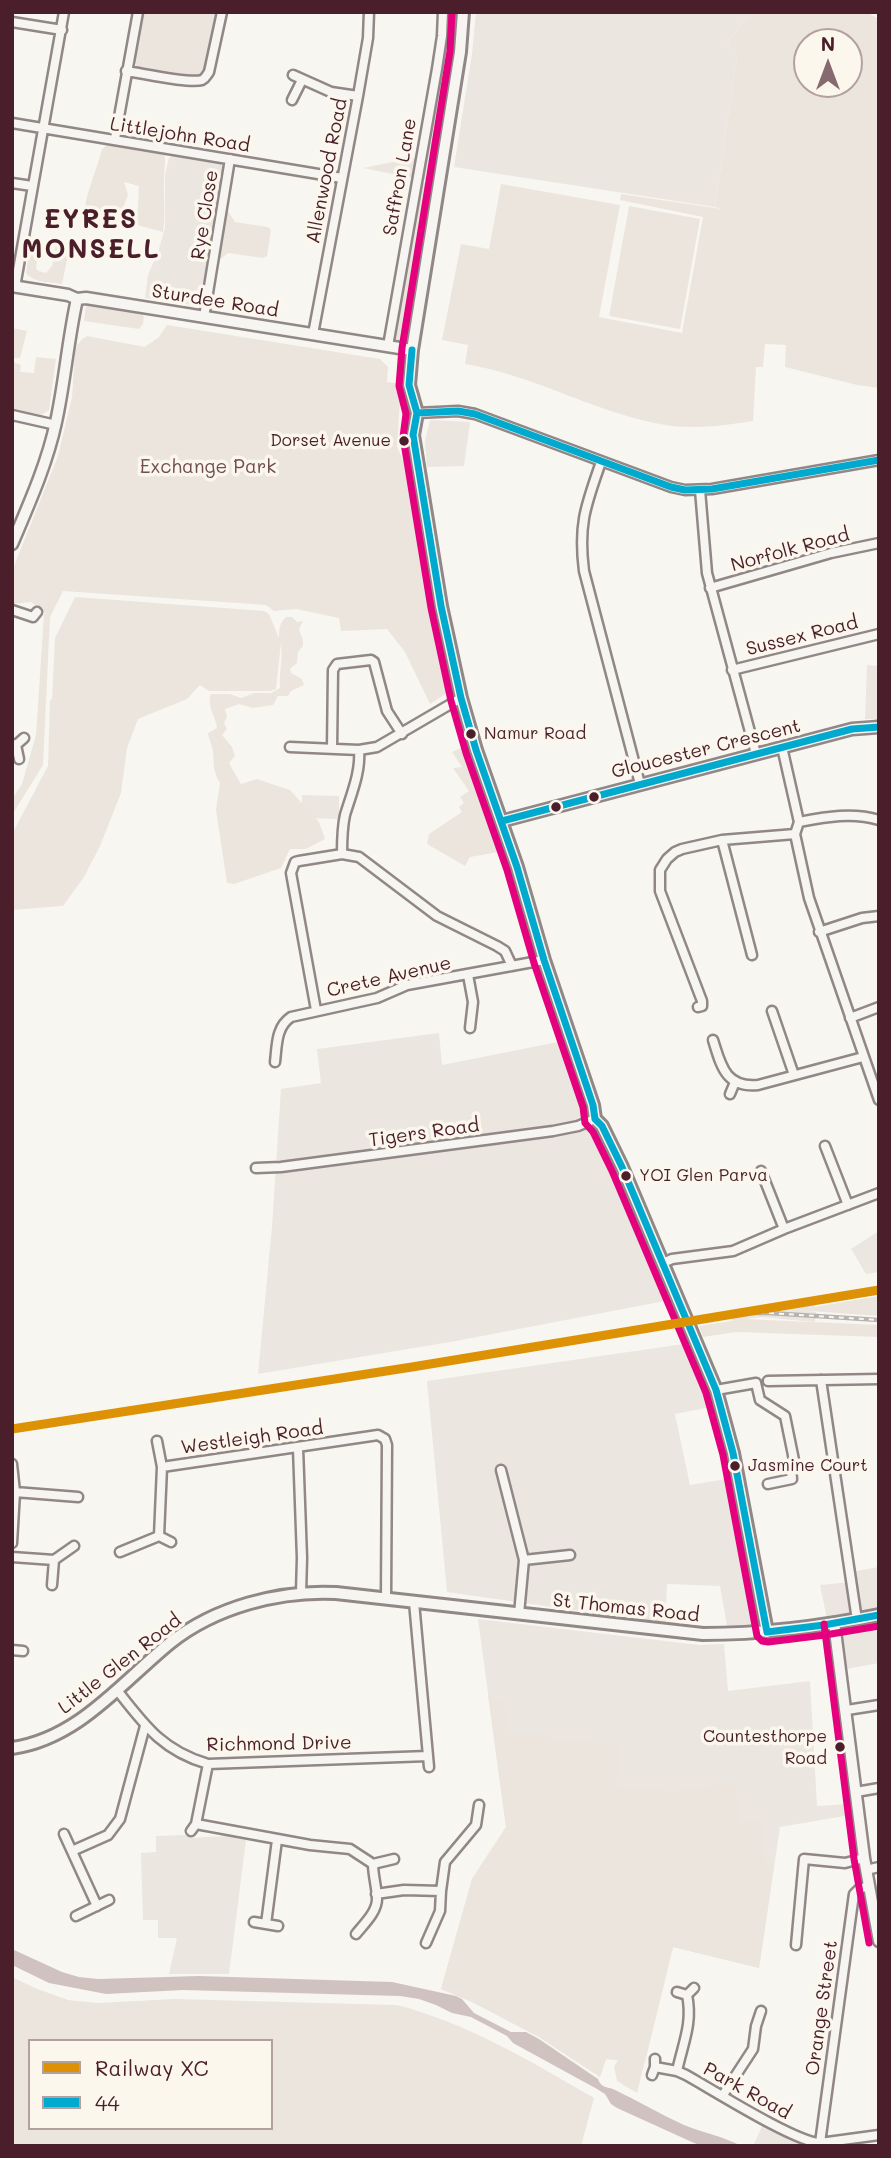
<!DOCTYPE html>
<html>
<head>
<meta charset="utf-8">
<style>
  body { margin:0 }
  #map { position:relative; width:891px; height:2158px; overflow:hidden; background:#f8f6f0; font-family:Mali,sans-serif }
  canvas { display:block }
  .frame { position:absolute; inset:0; border:14px solid #4a1f2b; pointer-events:none }
  .legend { position:absolute; left:28px; top:2039px; width:245px; height:91px; box-sizing:border-box; background:#fbf7ec; border:2px solid #b4a19f; margin:0; padding:9px 12px; list-style:none; font-size:21px; color:#4a1f2b }
  .legend li { display:flex; align-items:center; gap:14px; height:35px }
  .legend b { width:35px; border:2px solid #b4a19f }
  .north { position:absolute; left:793px; top:28px; width:70px; height:70px; box-sizing:border-box; background:#fbf7ec; border:2px solid #b4a19f; border-radius:50%; rotate:0deg; font-size:19px; font-weight:700; line-height:28px; text-align:center; color:#4a1f2b }
  .north::after { content:''; display:block; margin:auto; width:24px; height:32px; background:#876a70; clip-path:polygon(50% 0,100% 100%,50% 72%,0 100%) }
</style>
</head>
<body>
<div id="map">
<canvas width="891" height="2158"></canvas>
<div class="frame"></div>
<ul class="legend">
<li><b style="height:9px;background:#dd9206"></b>Railway XC</li>
<li><b style="height:9px;background:#00a9ce"></b>44</li>
</ul>
<div class="north">N</div>
</div>
<script>
const ctx = document.querySelector('canvas').getContext('2d');
ctx.lineJoin = 'round';
function fill(path, color) {
  ctx.fillStyle = color;
  ctx.fill(path, 'evenodd');
}
function strokePath(path, color, width, dash) {
  ctx.strokeStyle = color;
  ctx.lineWidth = width;
  ctx.lineCap = dash ? 'butt' : 'round';
  ctx.setLineDash(dash || []);
  ctx.stroke(path);
}
function drawText(font, color, halo, rows, align = 'center') {
  ctx.font = font + ' Mali,sans-serif';
  ctx.lineWidth = 7;
  ctx.setLineDash([]);
  ctx.textBaseline = 'middle';
  ctx.strokeStyle = halo;
  ctx.fillStyle = color;
  for (const [text, x, y, turn = 0] of rows) {
    ctx.save();
    ctx.translate(x, y);
    ctx.rotate((+turn || 0) * Math.PI / 180);
    ctx.textAlign = isNaN(turn) ? turn : align;
    if (halo) ctx.strokeText(text, 0, 0);
    ctx.fillText(text, 0, 0);
    ctx.restore();
  }
}
const built = new Path2D(`
  M476 12H752L727 43 737 55 715 207 454 167 472 54Z
  M174 155 217 161 224 167 201 301 193 305 145 298 148 275 159 249 165 228V175L169 158Z
  M430 420 470 422 464 466 427 467 425 442Z
  M867 665 879 666V723H875V719H865Z
  M302 795 339 796V819L302 818Z
  M439 1033 442 1065 563 1041 582 1106 670 1300 456 1341 258 1374 272 1227 281 1089 321 1083 317 1049Z
  M879 1231V1272L866 1274 851 1249Z
  M813 1298 815 1307 799 1310 816 1312 815 1322 760 1317 733 1321 730 1312Z
  M684 1344 706 1386 711 1407 675 1414 690 1485 738 1477 751 1538 746 1561 757 1626H727L720 1586 667 1584 665 1623 447 1592 427 1381Z
  M879 1567V1663L835 1671 830 1634 820 1585 851 1582 850 1572Z
  M478 1619 699 1645 724 1644 728 1691 810 1681 817 1806 849 1804 850 1815 780 1827 759 1968 673 1947 645 2062 606 2059 600 2077 539 2037 472 2002 441 1989 472 1879 506 1827Z
  M188 1835 189 1838 227 1836 246 1840 229 1974H169L177 1938H158V1920H143L141 1853 156 1852V1836Z
  M763 2124 804 2146H753Z`);
const green = new Path2D(`
  M144 12H218L207 71 203 76 194 78 139 69 133 60Z
  M447 12H460L457 50 435 182 420 179Z
  M752 12H866L879 19V388L857 385 785 367 786 345 765 344 763 367H756L753 421C726 425 700 429 672 426 600 416 536 375 465 364L468 345 442 340 461 244 489 249 501 184 620 205 599 317 682 333 703 217 620 200 621 194 722 209 715 207 737 55 727 43ZM807 42H849V84H807Z
  M109 144 163 150C167 161 164 167 164 179 163 197 166 213 163 232L137 225 139 186 124 182 128 195 121 213 108 215 107 222 83 219C85 194 96 173 102 149Z
  M413 158 417 159 413 178 363 168Z
  M420 182 435 184 410 339 401 343 396 341 394 336Z
  M629 206 700 219 680 329 609 316Z
  M226 208 235 222 268 227 271 230 267 256 263 258 228 253 218 261Z
  M56 244 70 246 62 284C49 282 34 283 26 273L30 246 39 247 36 268 38 271 46 273 52 266Z
  M90 302 140 311 144 317 143 324 139 329 84 321 86 305Z
  M167 325 380 359 388 367 387 382 401 384 397 447 408 471 419 510 450 691 430 704 405 652 387 629 341 631 339 618 296 609 274 611 266 605 63 591 50 617 43 765 12 815V799L22 784 36 735 44 614H46L31 602 12 604V571L58 456 72 397 75 354 77 346 82 339 87 336 145 347 159 337Z
  M12 328 27 331 20 358H14V362L21 365 20 372 34 373 36 357 56 359 49 410 41 415 12 410Z
  M75 597 264 611 269 614 279 638C279 630 279 623 286 617H292L297 622 303 621 299 629 303 640V646L298 652 297 663 290 669 291 673 302 679 304 685 291 691 288 696H278L273 705 253 708 239 704 225 709 227 717 224 723 227 729 222 735 232 747 235 756 229 763 241 784 257 779 290 790 319 822 325 839 306 849H290L281 868 234 884 227 883 216 810 220 783C210 767 216 758 211 744 210 740 208 737 208 733L217 728C216 716 206 706 211 694H230L241 698 254 693H271L280 688C279 673 283 657 281 643L276 689 270 691H209L200 685 187 699 138 719 127 748 121 793 100 846 84 877 63 906 12 910V834L48 766 50 700 52 699 55 638Z
  M468 745 504 851 470 857 465 866 427 844 429 834 462 812 459 807 464 803 460 797 469 791 453 768 462 767 452 752Z
  M879 1296V1316L796 1310Z
  M744 1319 879 1325V1337L736 1332 703 1337 699 1326Z
  M488 1695 503 1700C508 1710 504 1724 506 1734L620 1745 616 1786 676 1791V1789L736 1784 739 1822H761L766 1862 774 1866 759 1968 673 1947 637 2093 617 2081 614 2067 618 2060 606 2059 600 2077 539 2037 472 2002 441 1989 472 1879 506 1827Z
  M12 1977 35 1988 68 2000 97 2003 175 1999 397 2005C467 2023 532 2062 594 2098L581 2146H12ZM30 2041H271V2128H30Z`);
const water = new Path2D(`
  M12 1949 62 1972 79 1977 98 1979 199 1976 392 1982 456 1996 462 1999 474 2013 511 2032H526L539 2039 598 2079C602 2089 607 2086 615 2090 638 2101 660 2114 684 2125 703 2133 723 2136 741 2146H702L694 2143 617 2108 611 2104 605 2094 597 2089 513 2043 507 2036 471 2017 452 2013 436 2005 419 1999 400 1996 183 1990 106 1994 49 1983 12 1965Z`);
const minor = new Path2D(`
  M12 22 62 30
  M126 71C141 73 190 84 202 80 206 78 206 76 209 72L222 12
  M293 75 331 92 358 96
  M292 100 302 80
  M12 123 342 178
  M115 139 138 12
  M12 183 32 186
  M15 287 64 12
  M204 317 230 159
  M313 334 358 96 368 38 369 12
  M388 346 437 69 442 36 443 12
  M417 413 458 411 475 414 671 487 685 490 712 489 879 460
  M12 415 56 425
  M601 462C586 505 578 524 584 571L640 784
  M700 490 707 573 756 754
  M710 588 831 553 879 543
  M12 610 33 617 37 612
  M732 670 879 634
  M12 744 16 745 24 738
  M16 745 19 759
  M290 747 359 750 377 747 461 698
  M782 747 799 822 795 834 809 898 879 1100
  M332 749 333 670 337 664 371 660 374 662 387 711 402 734
  M799 822C826 817 852 812 879 820
  M722 840 752 955
  M342 854C342 841 342 828 345 815 351 795 361 772 359 750
  M819 932 862 918 879 916
  M468 975 473 1002 470 1028
  M698 1007 702 1006V1001L660 891V870L667 859 675 852 682 849 722 840 795 834
  M316 1010 291 873 295 862 299 861 342 854 359 857 437 916 497 946 505 951 512 966
  M772 1011 794 1075
  M850 1018 879 1007
  M713 1040C721 1065 725 1088 758 1085L863 1057
  M275 1062C277 1045 276 1027 291 1017L377 998 407 985 544 960
  M730 1094 735 1082
  M825 1146 848 1205
  M256 1168 281 1167 553 1131 578 1126 595 1119
  M761 1171 784 1229
  M663 1263 672 1259 733 1251 784 1229 879 1193
  M821 1380 857 1620
  M768 1381 879 1379
  M716 1390 756 1383 760 1400 785 1416 795 1465 791 1468 792 1479 768 1484
  M157 1441 162 1467
  M298 1448 302 1558 301 1593
  M12 1464 15 1492 12 1543
  M501 1470 524 1560 519 1614
  M15 1492 78 1497
  M159 1536 171 1542
  M120 1552 159 1536 162 1467 378 1435 385 1439 387 1445 386 1599
  M12 1557 54 1560
  M524 1560 570 1555
  M52 1585 54 1560 74 1546
  M414 1602 429 1767
  M12 1650 23 1651
  M117 1690C145 1726 163 1751 208 1764L428 1756
  M847 1710 879 1705
  M856 1792 879 1788
  M196 1824 310 1845 350 1849 373 1864C373 1876 377 1888 377 1899 377 1912 364 1924 356 1934
  M191 1831 196 1824 208 1764
  M64 1834 97 1906
  M72 1851 108 1835 120 1819 145 1726
  M373 1864 394 1859
  M866 1870 879 1867
  M869 1886 859 1889 854 1894 820 2143 879 2135
  M376 1894 404 1890 441 1891 445 1862 476 1825 479 1805
  M76 1916 109 1900
  M254 1922 266 1924 277 1840
  M266 1924 278 1926
  M426 1943 440 1911 441 1891
  M796 1945 804 1859 845 1863 864 1858
  M677 1992 687 1995 694 1988
  M655 2067 677 2071 686 2075C713 2090 795 2142 820 2143L821 2146
  M677 2071C683 2043 693 2023 687 1995
  M652 2075 655 2067V2059
  M723 2095 753 2049 756 2026 761 2011`);
const tertiary = new Path2D(`
  M12 286 68 295 77 299 86 298 412 350
  M12 544C29 504 47 464 56 422 65 381 68 339 77 299
  M502 821 852 729 879 727
  M834 1623 864 1858 879 1941`);
const secondary = new Path2D(`
  M463 12 460 52 412 350 409 385 417 413 413 435 441 606 461 698 476 750 517 867 544 960 593 1105 595 1119 602 1126 622 1167 716 1390 733 1453 767 1632
  M12 1748C78 1739 122 1682 170 1643 215 1607 280 1590 336 1593L703 1634C762 1634 820 1627 879 1615`);
const rail = new Path2D(`
  M739 1313H769L879 1320`);
const bus1 = new Path2D(`
  M412 350 409 385 417 413 413 435 441 606 461 698 476 750 517 867 544 960 593 1105 595 1119 602 1126 622 1167 716 1390 733 1453 767 1632 824 1625 879 1615
  M417 413 458 411 475 414 671 487 685 490 712 489 879 460
  M502 821 852 729 879 727`);
const bus2 = new Path2D(`
  M452 12 450 51 402 348 399 386 406 414 403 437 431 608 451 701 466 753 507 870 534 963 583 1107 585 1123 593 1132 612 1171 706 1393 723 1455 757 1636 762 1641 768 1642 825 1635 879 1626
  M824 1624 854 1859 869 1943`);
const rail1 = new Path2D(`
  M12 1429 412 1367 879 1290`);
const markers = [
  [404,441,6,"#4a1f2b"],
  [471,734,6,"#4a1f2b"],
  [594,797,6,"#4a1f2b"],
  [556,807,6,"#4a1f2b"],
  [626,1176,6,"#4a1f2b"],
  [735,1466,6,"#4a1f2b"],
  [840,1747,6,"#4a1f2b"]
];
const busNames = [
  ["Dorset Avenue",391,441,"right"],
  ["Namur Road",484,734],
  ["YOI Glen Parva",639,1176],
  ["Jasmine Court",748,1466],
  ["Countesthorpe",827,1737,"right"],
  ["Road",827,1759,"right"]
];
const streetNames = [
  ["Littlejohn Road",180,135,9],
  ["Allenwood Road",327,171,-79],
  ["Saffron Lane",400,177,-80],
  ["Rye Close",205,215,-81],
  ["Sturdee Road",215,301,9],
  ["Norfolk Road",790,550,-15],
  ["Sussex Road",802,636,-14],
  ["Gloucester Crescent",706,749,-14],
  ["Crete Avenue",389,977,-13],
  ["Tigers Road",424,1133,-8],
  ["Westleigh Road",252,1438,-8],
  ["St Thomas Road",626,1608,6],
  ["Little Glen Road",120,1664,-38],
  ["Richmond Drive",279,1744,-1],
  ["Orange Street",822,2008,-82],
  ["Park Road",747,2091,29]
];
const parkNames = [
  ["Exchange Park",208,467]
];
const districtNames = [
  ["EYRES",91,220],
  ["MONSELL",91,250]
];
fill(built, '#ebe6df');
fill(green, '#ece5de');
fill(water, '#d0c3bf');
strokePath(minor, '#918787', 13);
strokePath(tertiary, '#918787', 15);
strokePath(secondary, '#918787', 16);
strokePath(minor, '#f6f5f1', 8);
strokePath(tertiary, '#f6f5f1', 10);
strokePath(secondary, '#f6f5f1', 10);
strokePath(rail, '#b8b3b1', 4.5);
strokePath(rail, '#fbf7ec', 2, [5]);
strokePath(bus1, '#00a9ce', 7);
strokePath(bus2, '#e5007d', 7);
strokePath(rail1, '#dd9206', 9);
for (const [x, y, r, color] of markers) {
  const dot = new Path2D();
  dot.arc(x, y, r, 0, 2 * Math.PI);
  ctx.fillStyle = color;
  ctx.fill(dot);
  strokePath(dot, '#fbf7ec', 2.5);
}
drawText('17px', '#4a1f2b', '#fbf7ec', busNames, 'left');
drawText('19px', '#4a1f2b', '#fbf7ec', streetNames);
drawText('19px', '#704d54', '#fbf7ec', parkNames);
ctx.letterSpacing = '2px';
drawText('bold 26px', '#4a1f2b', '#fbf7ec', districtNames);
ctx.letterSpacing = '0px';
</script>
</body>
</html>
